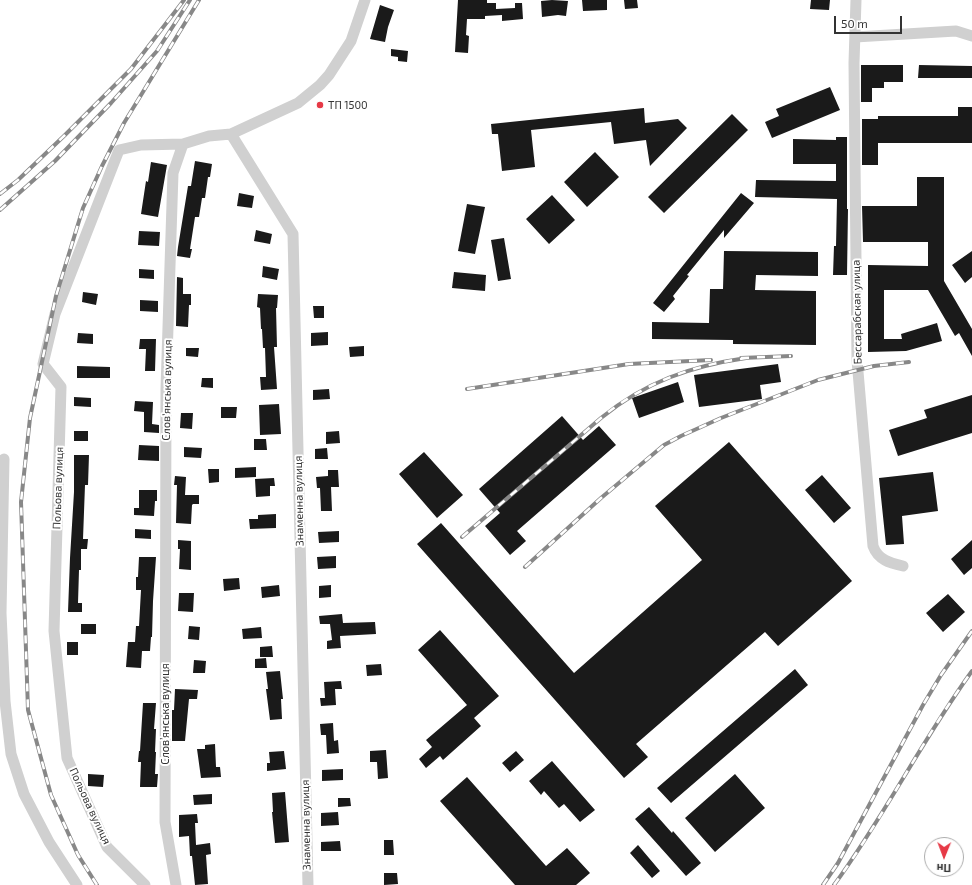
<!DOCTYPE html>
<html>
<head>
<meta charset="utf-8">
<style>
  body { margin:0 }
  #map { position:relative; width:972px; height:885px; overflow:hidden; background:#fff; font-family:"Exo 2",sans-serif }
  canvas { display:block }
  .north { position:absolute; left:924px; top:837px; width:40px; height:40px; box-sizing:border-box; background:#fff; border:1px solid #adadad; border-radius:50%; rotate:181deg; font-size:11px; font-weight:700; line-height:16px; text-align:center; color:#333 }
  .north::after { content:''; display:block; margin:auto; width:14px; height:18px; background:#e63946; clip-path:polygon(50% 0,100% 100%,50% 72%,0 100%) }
  .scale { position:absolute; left:834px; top:16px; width:68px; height:18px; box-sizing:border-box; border:2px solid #333; border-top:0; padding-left:5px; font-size:12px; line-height:14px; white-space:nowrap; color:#333; -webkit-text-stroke:3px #fff; paint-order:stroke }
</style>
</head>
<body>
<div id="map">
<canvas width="972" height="885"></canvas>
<div class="north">Пн</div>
<div class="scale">50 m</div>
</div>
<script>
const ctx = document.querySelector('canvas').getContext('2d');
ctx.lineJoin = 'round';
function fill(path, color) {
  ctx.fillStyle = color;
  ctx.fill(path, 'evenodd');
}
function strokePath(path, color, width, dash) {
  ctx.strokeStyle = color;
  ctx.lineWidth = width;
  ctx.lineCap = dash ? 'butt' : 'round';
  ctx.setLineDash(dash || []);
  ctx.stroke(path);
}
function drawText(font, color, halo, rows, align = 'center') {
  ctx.font = font + ' "Exo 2",sans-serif';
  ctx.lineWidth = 4;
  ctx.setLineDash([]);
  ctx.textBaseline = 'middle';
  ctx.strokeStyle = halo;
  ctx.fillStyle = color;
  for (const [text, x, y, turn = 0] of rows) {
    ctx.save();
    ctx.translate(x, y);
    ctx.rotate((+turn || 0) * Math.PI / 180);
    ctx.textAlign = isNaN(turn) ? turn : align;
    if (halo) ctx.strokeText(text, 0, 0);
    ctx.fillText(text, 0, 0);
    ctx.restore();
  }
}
const building = new Path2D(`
  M458 0H487V3H496V9L515 8V3H522L523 19 502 21V15L485 16V19H467L466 35 469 36 468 53 455 52Z
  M552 0 568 1 566 16 558 15 542 17 541 1Z
  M582 0H607V10L583 11Z
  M624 0H637L638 8 625 9Z
  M811 0H830L829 10 810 9Z
  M380 5 394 10 388 27 385 42 370 39Z
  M391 49 408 51 407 62 398 61V57L391 56Z
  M861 65H903V82H884V88H872V102H861Z
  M919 65 972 66V78H918Z
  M830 87 840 110 772 138 765 122 779 116 776 109Z
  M958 107H972V143H878V165H862V119H878V116H958Z
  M644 108 645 123 678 119 687 128 650 166 646 140 614 144 611 122 531 130 535 167 502 171 498 134H492L491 124Z
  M732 114 748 130 664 213 648 197Z
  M836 137H847V209H848L847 275H833L834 246H836L837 199 755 197 756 180 836 181V164H793V139L836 140Z
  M595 152 619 177 587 207 564 182Z
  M195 161 212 164 210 177H208L205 198H202L199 217H195L190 249H192L190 258 177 256 178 247 188 186H191Z
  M151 162 167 165 158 217 141 214 146 181 148 182Z
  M917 177H944V281L972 329V356L959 333 955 336 928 290H884V339H902L901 334 937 323 942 341 906 351 868 352V265L928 266V242H863L862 206H917Z
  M239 193 254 196 252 208 237 206Z
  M741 193 754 203 724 238V230L709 248 687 275 689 276 673 296 675 299 664 312 653 303Z
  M552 195 575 220 549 244 526 219Z
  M467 204 485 207 475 254 458 251Z
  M256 230 272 234 270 244 254 241Z
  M139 231 160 232 159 246 138 245Z
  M504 238 511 279 498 281 491 240Z
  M724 251 818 252V276L756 275 755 290 816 291V345L733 344V340L652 339V322L709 323 710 289H723Z
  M972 251V277L965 283 952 265Z
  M263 266 279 269 277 280 262 277Z
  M139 269 154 270V279L139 278Z
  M454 272 486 275 485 291 452 288Z
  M177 277 183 278V294H191V305H189L188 327 176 326Z
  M83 292 98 294 96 305 82 302Z
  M258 294 278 295 277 308H276L277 347H274L277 389 261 390 260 377H266L265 348H263L262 329H261L260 308 257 307Z
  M140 300 158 301V312L140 311Z
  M313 306H324V318H314Z
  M328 332V345L311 346V333Z
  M78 333 93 334V344L77 343Z
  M140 339H156L155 371H145L146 349H139Z
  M364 346V356L350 357 349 347Z
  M186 348H199L198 357 186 356Z
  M778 364 781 382 760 385 762 399 699 407 694 375Z
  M77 366 110 367V378H77Z
  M202 378H213V388L201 387Z
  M678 382 684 402 639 418 632 398Z
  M329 389 330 399 313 400V390Z
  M972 395V433L898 456 889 430 927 418 924 410Z
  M74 397 91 398V407L74 406Z
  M135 401 153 402 152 424 159 425V433L144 432V412L134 411Z
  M279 404 281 434 260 435 259 405Z
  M221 407H237L236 418H221Z
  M181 413H193L192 429 180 428Z
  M562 416 583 440 599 426 616 445 517 531 526 541 510 555 485 526 500 513 479 489Z
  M74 431H88V441H74Z
  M339 431 340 443 326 444V432Z
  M254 439H266L267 450H254Z
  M729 442 852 581 778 646 765 632 636 744 648 757 624 778 417 544 441 523 574 673 702 560 655 506Z
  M139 445 159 446V461L138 460Z
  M184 447 202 448 201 458 184 457Z
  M327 448 328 459H315V449Z
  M424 452 463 495 437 518 399 474Z
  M74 455H89L88 485H85L83 539H88L87 549H81V570H79L78 603H82V612H68L70 558 74 492Z
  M256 467V477L235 478V468Z
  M208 469H219V482L209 483Z
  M328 470H338L339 487H331L332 511H321L320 488H317L316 477 328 476Z
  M933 472 938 511 902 516 904 544 886 545 879 478Z
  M822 475 851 508 834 523 805 490Z
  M175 476 186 477 185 495H199V504H193L192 505 191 524 176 523 177 485H174Z
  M274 478 275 486H270V496L256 497 255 479Z
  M139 490H157V501H155L154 516 134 515V508H139Z
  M276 514V528L250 529 249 519H258V515Z
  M135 529 151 530V539L135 538Z
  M339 531V542L319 543 318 532Z
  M178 540 191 541V570L179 569 180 549H178Z
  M972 540V568L964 575 951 559Z
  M336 556V568L318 569 317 557Z
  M139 557H156L153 601 152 637H151L150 651H142L141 668 126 667 128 642H135L136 626H139L141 590H136V577H138Z
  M239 578 240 589 224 591 223 579Z
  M279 585 280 596 262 598 261 587Z
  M331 585V597L319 598V586Z
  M179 593H194L193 612 178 611Z
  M948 594 965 612 943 632 926 613Z
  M342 614 343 623 375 622 376 634 340 636 341 648 327 649V641L332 640 330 624H320L319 616Z
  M81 624H96V634H81Z
  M189 626 200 627 199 640 188 639Z
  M261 627 262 638 243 639 242 629Z
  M440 630 499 696 474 718 481 726 443 760 440 756 426 768 419 759 432 747 426 740 467 705 418 650Z
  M67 642H78V655H67Z
  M272 646 273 657H260V647Z
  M266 658 267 668H255V659Z
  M194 660 206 661 205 673H193Z
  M381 664 382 675 367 676 366 665Z
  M795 669 808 685 671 803 657 788Z
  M280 671 283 699H281L282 719 270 720 266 689H268L266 672Z
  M341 681 342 689H335L336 705 321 706 320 698H325L324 682Z
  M175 689 198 690 197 699H189L185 741H172V710H174Z
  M143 703H156L154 729H156L155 752H156L155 774H158L157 787H140L141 762H138L139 751H140Z
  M333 723 334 741 338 740 339 753 327 754 326 735H321L320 724Z
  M215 744 216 767H220L221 777 201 778 197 749H205V745Z
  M386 750 388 778 378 779 377 762H370V751Z
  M284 751 286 769 267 771V763H270L269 752Z
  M516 751 524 760 510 772 502 763Z
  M552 761 595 810 580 822 564 804 559 808 544 791 541 795 529 781Z
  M343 769V780L322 781V770Z
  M88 774 104 775 103 787 88 786Z
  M735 774 765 808 715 852 685 818Z
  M467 777 546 866 567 848 590 873 576 885H515L440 801Z
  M285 792 289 842 275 843 272 812H273L272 793Z
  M212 794V804L194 805 193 795Z
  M338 798H350L351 806 338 807Z
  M649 807 672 833 673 831 701 863 686 876 635 819Z
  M338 812 339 825 321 826V813Z
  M197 814 198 823H195L196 845 210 843 211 854 206 855 208 884 195 885 192 856H190L189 836 179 837V815Z
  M384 840H393L394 855H384Z
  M340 841 341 851H321V842Z
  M638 845 660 871 652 878 630 853Z
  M384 873H397L398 884 384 885Z`);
const minor = new Path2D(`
  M856 0 854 63 857 360 873 546C878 560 890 563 903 566
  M855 37 956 31 972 36
  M231 134 293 234 308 885
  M4 459 1 613 5 701 11 754 24 794 49 842 77 885
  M145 885 107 847 67 758 54 631 61 387 43 364 55 314 119 150 141 145 183 144
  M176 885 165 822 166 389 173 173 183 144 209 136 231 134 298 103 320 85 329 75 351 41 365 0`);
const rail = new Path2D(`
  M0 194 18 180 65 135 131 69 184 0
  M0 210 55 161 111 103 157 51 190 0
  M741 358 791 356
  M467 389 629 364 711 360
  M462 537 601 418C645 382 691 366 746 358
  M525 567 601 498 664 445 681 436 721 418 818 380 874 366 909 362
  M97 885 78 855 51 795 28 710 21 502 30 418 56 296 83 208 102 166 124 123 199 0
  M823 885 838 863 923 705 941 675 972 631
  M834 885C884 817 922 740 972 671`);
const markers = [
  [320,105,4,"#e63946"]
];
const poiNames = [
  ["ТП 1500",328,105]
];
const streetNames = [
  ["Бессарабская улица",857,312,-91],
  ["Слов’янська вулиця",167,390,-89],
  ["Польова вулиця",58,488,-88],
  ["Знаменна вулиця",299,501,-91],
  ["Слов’янська вулиця",165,714,-90],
  ["Польова вулиця",90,806,65],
  ["Знаменна вулиця",306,825,-91]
];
fill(building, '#1a1a1a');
strokePath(minor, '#d0d0d0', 11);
strokePath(rail, '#888', 4);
strokePath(rail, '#fff', 2.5, [8]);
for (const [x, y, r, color] of markers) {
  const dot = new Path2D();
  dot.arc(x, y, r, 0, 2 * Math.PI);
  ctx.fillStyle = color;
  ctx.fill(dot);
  strokePath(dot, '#fff', 1.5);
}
drawText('11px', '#333', '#fff', poiNames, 'left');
drawText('11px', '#333', '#fff', streetNames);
</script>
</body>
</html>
